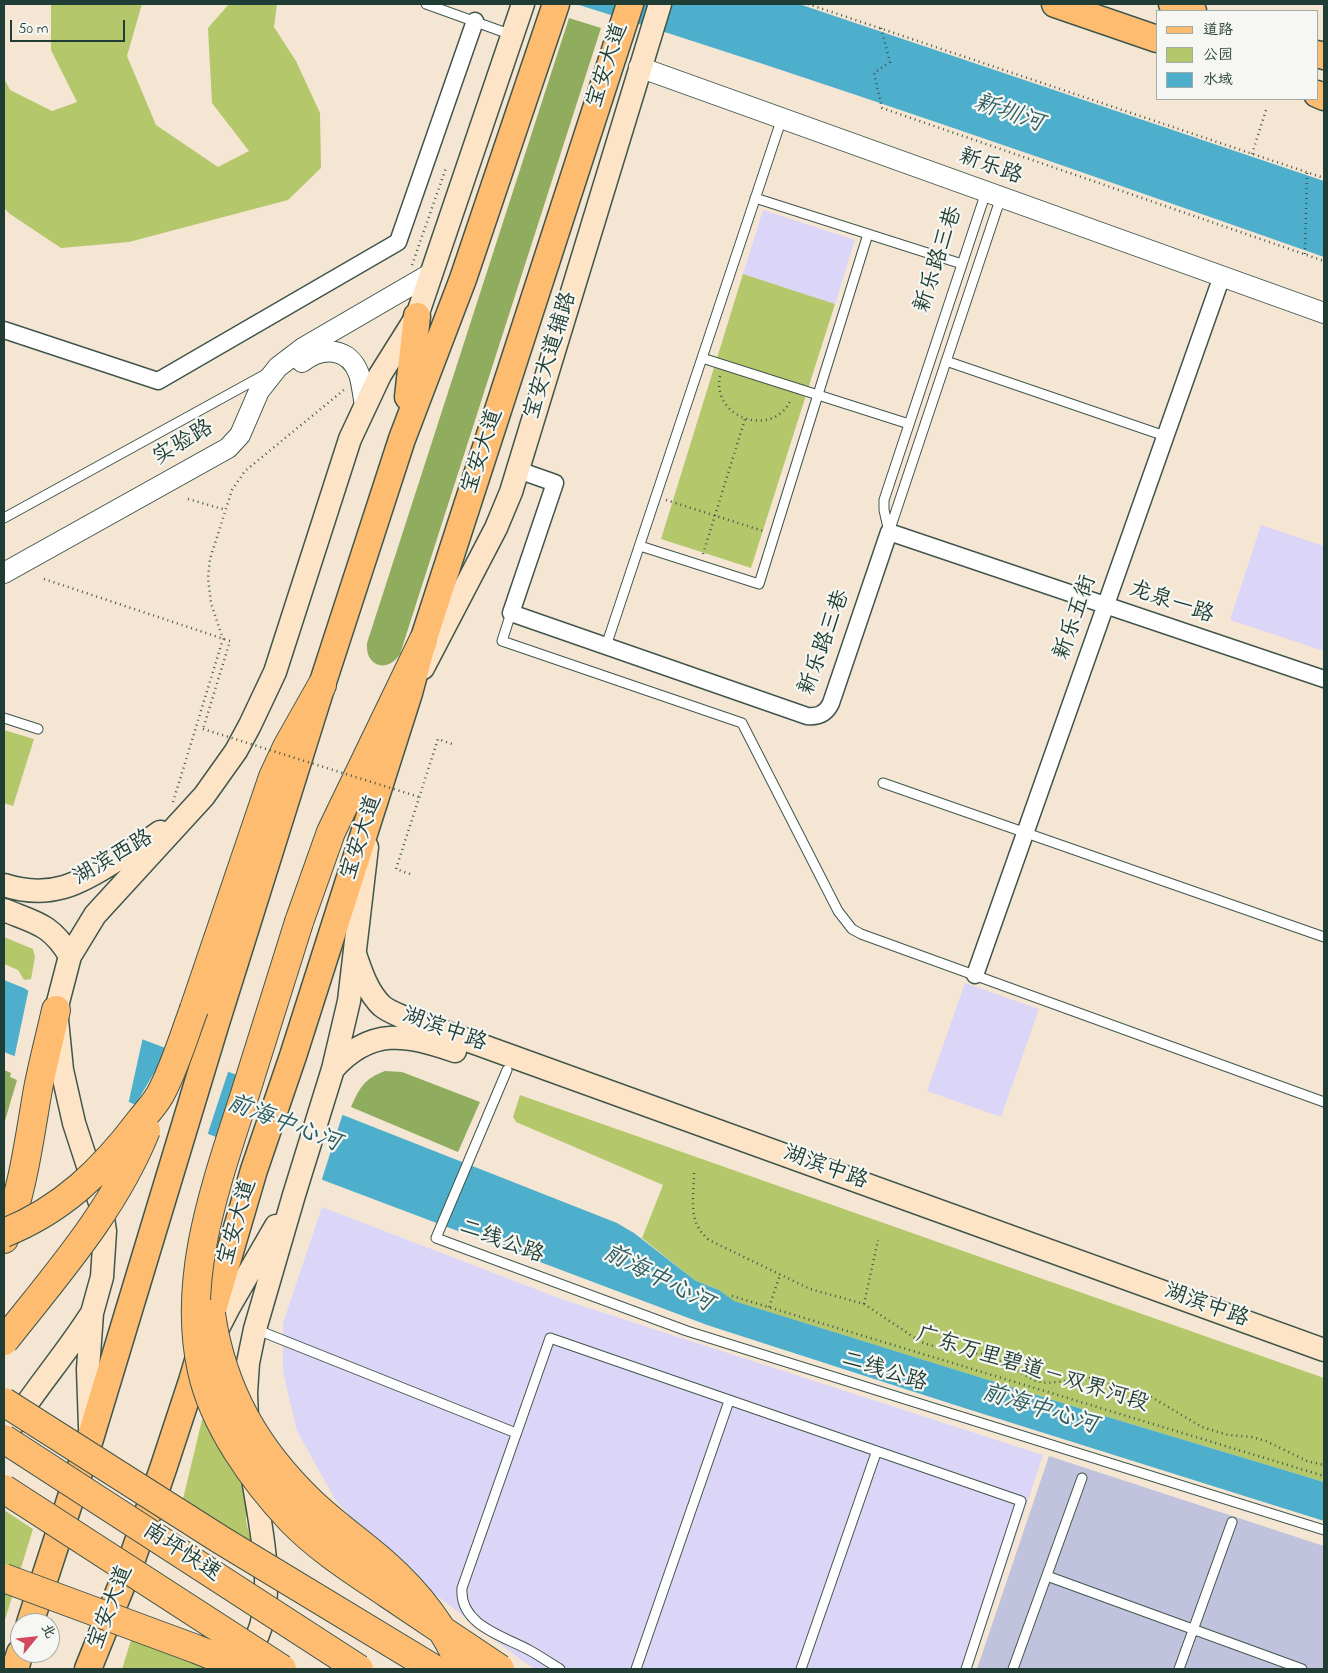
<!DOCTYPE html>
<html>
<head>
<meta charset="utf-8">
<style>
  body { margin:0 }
  #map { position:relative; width:1328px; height:1673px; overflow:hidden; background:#f5e6d4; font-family:"Indie Flower","LXGW WenKai TC",sans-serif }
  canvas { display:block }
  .frame { position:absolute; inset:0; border:5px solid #1f3d34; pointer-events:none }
  .legend { position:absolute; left:1156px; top:10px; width:162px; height:90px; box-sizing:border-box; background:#f6f6f2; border:1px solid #a0aca6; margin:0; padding:6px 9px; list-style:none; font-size:15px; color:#1f3d34 }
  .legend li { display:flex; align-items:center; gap:10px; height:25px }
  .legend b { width:25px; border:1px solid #a0aca6 }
  .north { position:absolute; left:10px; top:1613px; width:50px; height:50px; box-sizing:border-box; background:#f6f6f2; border:1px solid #a0aca6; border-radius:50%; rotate:62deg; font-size:14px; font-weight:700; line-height:20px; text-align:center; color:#1f3d34 }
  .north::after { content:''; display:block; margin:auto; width:18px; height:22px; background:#d1495b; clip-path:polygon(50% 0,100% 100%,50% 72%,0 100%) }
  .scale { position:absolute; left:10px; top:20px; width:115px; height:22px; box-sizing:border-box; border:2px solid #1f3d34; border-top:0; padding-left:6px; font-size:15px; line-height:18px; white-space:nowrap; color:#1f3d34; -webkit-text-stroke:4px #f6f6f2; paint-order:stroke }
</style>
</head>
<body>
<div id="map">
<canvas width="1328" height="1673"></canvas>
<div class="frame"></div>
<ul class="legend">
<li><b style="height:6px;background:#fdbc70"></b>道路</li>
<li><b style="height:14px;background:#b4c76b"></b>公园</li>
<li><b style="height:14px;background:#4dafcc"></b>水域</li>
</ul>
<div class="north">北</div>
<div class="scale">50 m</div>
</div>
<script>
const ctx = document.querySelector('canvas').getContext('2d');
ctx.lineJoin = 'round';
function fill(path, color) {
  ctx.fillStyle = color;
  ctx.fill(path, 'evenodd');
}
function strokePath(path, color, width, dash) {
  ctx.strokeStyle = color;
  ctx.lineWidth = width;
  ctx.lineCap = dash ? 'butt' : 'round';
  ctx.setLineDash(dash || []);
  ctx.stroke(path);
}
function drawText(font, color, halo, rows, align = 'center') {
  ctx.font = font + ' "Indie Flower","LXGW WenKai TC",sans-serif';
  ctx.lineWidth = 4.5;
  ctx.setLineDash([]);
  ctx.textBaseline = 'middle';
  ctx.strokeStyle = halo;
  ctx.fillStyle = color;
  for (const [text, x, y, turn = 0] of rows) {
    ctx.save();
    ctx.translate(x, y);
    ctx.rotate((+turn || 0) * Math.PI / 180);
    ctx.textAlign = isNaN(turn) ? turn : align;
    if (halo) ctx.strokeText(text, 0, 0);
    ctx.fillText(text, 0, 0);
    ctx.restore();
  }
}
const built = new Path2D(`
  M763 210 855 240 835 304 743 274Z
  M1261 525 1324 546V651L1230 620Z
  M965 983 1039 1009 1001 1117 927 1091Z
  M322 1207 564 1300 1043 1455 972 1669H535L521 1660 399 1567 336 1501 297 1431 283 1372V1323Z`);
const industrial = new Path2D(`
  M1049 1456 1324 1546V1669H977Z`);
const green = new Path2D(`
  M51 4H142L127 56 156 125 218 167 249 151 212 103 208 28 229 4H277L274 27 296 61 320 113 321 168 288 200 129 242 61 248 10 214 4 208V78L10 90 52 111 77 102 51 50Z
  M743 274 835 304 751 568 661 539Z
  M4 730 34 739 13 806 4 803Z
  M4 937 33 949 35 957 31 979 24 980 18 970 4 964Z
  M520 1095 1324 1378V1482L1098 1414 733 1301 719 1290 696 1281 642 1238 663 1185 516 1122 513 1117Z
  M206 1418 217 1444 232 1470 247 1488 246 1521 252 1545 183 1499 202 1420Z
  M4 1510 33 1529 4 1623Z
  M132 1637 180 1655 209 1669H122Z`);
const forest = new Path2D(`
  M569 18 601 28 400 654C387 674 365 666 367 643Z
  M4 1070 11 1073 10 1077 17 1080 4 1124Z
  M385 1071 402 1072 480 1102 458 1152 351 1107C360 1087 364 1079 385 1071Z`);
const water = new Path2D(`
  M576 4H799L1324 181V257C1076 170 827 82 576 4Z
  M4 980 24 988 49 1004 348 1117 617 1223 634 1233 696 1281 719 1290 734 1301 1098 1414 1324 1482V1521L958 1406 707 1325 328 1182 4 1052Z`);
const pier = new Path2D(`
  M29 988 51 1002 143 1037 128 1105 14 1059Z
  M166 1046 229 1069 207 1136 134 1107 158 1066Z
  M262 1082 343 1113 321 1182 240 1150Z`);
const path = new Path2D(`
  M808 4 1324 178
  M881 28 890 62 874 73 882 108 1324 261
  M1252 154 1266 110
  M1305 254 1307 172
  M412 265 446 168
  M720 376C711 419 775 439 791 399
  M188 499 226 510
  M666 500 763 531
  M703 554 745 419
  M44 579 230 641 203 729
  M173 802 223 639 211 603 208 578 210 559 232 490 245 471 345 389
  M410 874 396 869 438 739 452 744
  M694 1173C694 1199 687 1222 709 1240L810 1289 864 1304 921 1342 936 1347 982 1354 999 1361 1036 1381 1047 1383 1092 1378 1119 1389 1148 1395 1202 1427 1228 1435 1252 1437 1266 1441 1307 1461 1324 1465
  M732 1296 1324 1476
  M864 1304 878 1240
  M769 1307 780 1275`);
const service = new Path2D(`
  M426 4 512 35
  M868 234 962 264
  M702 358 909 424
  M946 361 1165 436
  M4 518 264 375
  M889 532 884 510V500L986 192
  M889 532 1001 197
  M640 546 759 584 868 234 755 198
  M511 613 502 641 742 723 838 911 852 929 861 934 1324 1102
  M606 646 782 118
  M4 718 38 729
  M883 783 1324 937
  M507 1070 436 1238 687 1331 1324 1530
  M255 1329 516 1433
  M1047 1576 1302 1669
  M560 1669C550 1663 540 1656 529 1650 503 1636 459 1625 462 1588L550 1338 1021 1501 966 1669
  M636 1669 729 1401
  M801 1669 876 1453
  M1013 1669 1082 1478
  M1179 1669 1232 1522`);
const minor = new Path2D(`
  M4 330 158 381 398 242 475 21
  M518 470 555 483 511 613 807 716C818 717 826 714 831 703L889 532 1324 679
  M975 975 1222 276`);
const tertiary = new Path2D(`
  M639 67 1324 313
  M302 362C322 346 349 347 359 374 362 384 363 395 365 405
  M4 573 228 448 240 435 259 391 278 367 303 348 432 273`);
const secondary = new Path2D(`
  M423 668 496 528 511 492 660 4
  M4 885C50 900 80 884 118 859 132 850 147 842 160 832
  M4 910C36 923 51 924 70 956
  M355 954C361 972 368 993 382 1006 388 1011 396 1014 403 1017L1324 1350
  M333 1069C371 1027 406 1034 455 1051
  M212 1340 229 1307 276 1226
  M247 1420 246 1393 248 1363 255 1329 294 1195 333 1069 349 1001 367 847
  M90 1427 88 1369 92 1313 102 1277 105 1231 101 1206 74 1123 62 1070 56 1010 70 956 95 915 204 796 236 751 250 725 275 672 350 439 380 375 417 316 523 4
  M4 1438C30 1395 63 1358 90 1316
  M242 1664C250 1652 257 1639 261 1626 274 1579 259 1520 252 1472`);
const primary = new Path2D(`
  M1055 4 1157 39
  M1172 4 1193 11
  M1317 54 1324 56
  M1317 94 1324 97
  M408 397 417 316
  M30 1623 90 1439 215 1026 322 685 402 439 463 279 556 4
  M15 1669 20 1653
  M88 1669 131 1562 164 1466 192 1381 254 1170 293 1056 409 693 423 641 630 4`);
const trunk = new Path2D(`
  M299 922 331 832 423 641
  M194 1009 273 777 287 747 322 685
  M4 1239C23 1191 29 1140 38 1089 43 1063 50 1037 56 1010`);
const pathBridge = new Path2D(`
  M203 729 419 797`);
const trunkBridge = new Path2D(`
  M299 922C281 979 263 1036 245 1094 217 1182 181 1277 202 1371 214 1425 254 1481 291 1520 319 1549 354 1571 388 1594 425 1619 463 1644 500 1669
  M4 1233C62 1210 103 1170 140 1121 147 1112 157 1102 162 1091 175 1066 184 1036 194 1009
  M211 1314C222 1390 256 1449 311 1502 334 1524 360 1542 384 1563 417 1592 445 1628 462 1669
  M4 1341C56 1275 114 1210 146 1130
  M4 1402 221 1540 434 1669
  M4 1439 359 1669
  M4 1489 282 1669
  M4 1578 196 1649 246 1669`);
const streetNames = [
  ["宝安大道",609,66,-72],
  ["新乐路",990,168,20],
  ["新乐路三巷",940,260,-72],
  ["宝安大道辅路",552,356,-73],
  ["实验路",184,444,-31],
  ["宝安大道",484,452,-72],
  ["龙泉一路",1171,604,19],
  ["新乐五街",1077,618,-71],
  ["新乐路三巷",826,643,-70],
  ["宝安大道",363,838,-72],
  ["湖滨西路",114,859,-30],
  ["湖滨中路",444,1031,20],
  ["湖滨中路",825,1169,20],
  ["宝安大道",239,1223,-74],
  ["二线公路",501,1243,20],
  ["湖滨中路",1206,1307,20],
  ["广东万里碧道－双界河段",1032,1371,17],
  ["二线公路",884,1373,17],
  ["南坪快速",181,1554,33],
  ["宝安大道",112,1608,-69]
];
const waterNames = [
  ["新圳河",1008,115,19],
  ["前海中心河",283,1125,21],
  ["前海中心河",657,1280,27],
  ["前海中心河",1039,1411,17]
];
fill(built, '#dbd6f7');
fill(industrial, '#c1c2dd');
fill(green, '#b4c76b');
fill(forest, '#8fac5f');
fill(water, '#4dafcc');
fill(pier, '#f5e6d4');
strokePath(service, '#3f564c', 11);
strokePath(minor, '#3f564c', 19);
strokePath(tertiary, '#3f564c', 22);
strokePath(secondary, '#3f564c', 25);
strokePath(primary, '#3f564c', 29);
strokePath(trunk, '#3f564c', 30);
strokePath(path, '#3f564c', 2.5, [1, 4]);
strokePath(service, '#fff', 9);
strokePath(minor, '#fff', 16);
strokePath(tertiary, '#fff', 20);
strokePath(secondary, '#fee4c6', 22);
strokePath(primary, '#fdbc70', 26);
strokePath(trunk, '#fdbc70', 28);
strokePath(trunkBridge, '#3f564c', 30, []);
strokePath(pathBridge, '#3f564c', 2.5, [1, 4]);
strokePath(trunkBridge, '#fdbc70', 28);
drawText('22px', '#1f3d34', '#f6f6f2', streetNames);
drawText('italic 24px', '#2d5f62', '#f6f6f2', waterNames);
</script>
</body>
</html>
